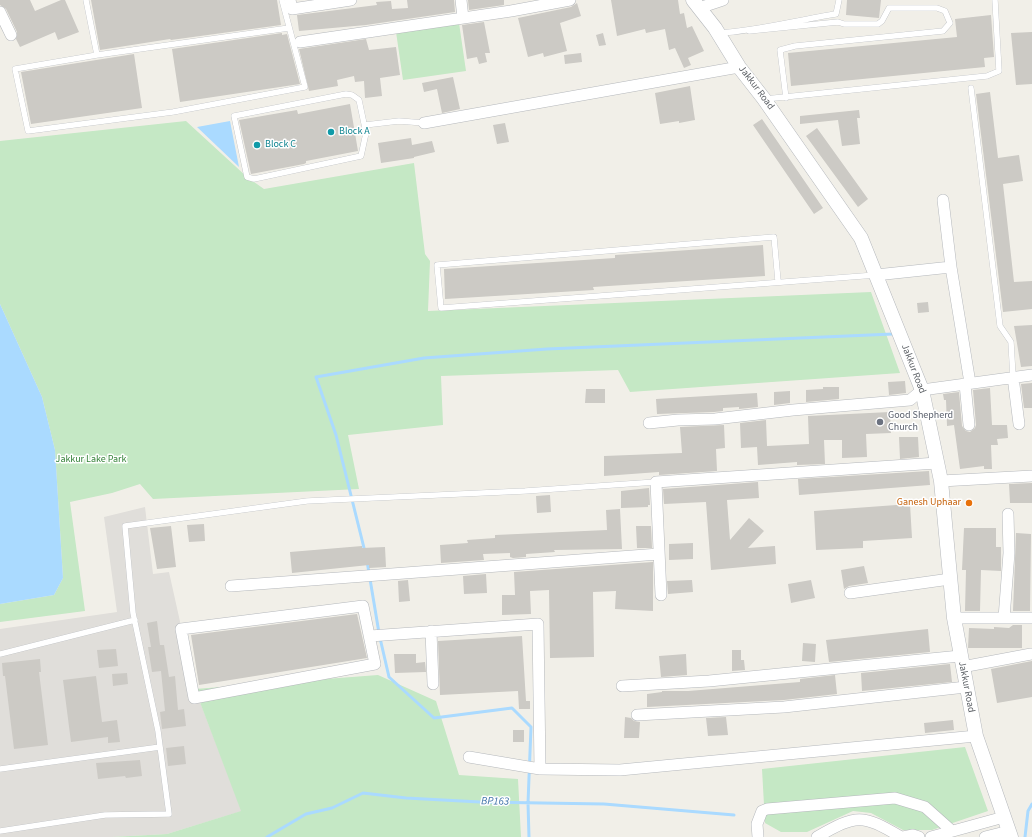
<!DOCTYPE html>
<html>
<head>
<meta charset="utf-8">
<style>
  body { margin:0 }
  canvas { display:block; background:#f1efe8 }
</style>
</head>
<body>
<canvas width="1032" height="837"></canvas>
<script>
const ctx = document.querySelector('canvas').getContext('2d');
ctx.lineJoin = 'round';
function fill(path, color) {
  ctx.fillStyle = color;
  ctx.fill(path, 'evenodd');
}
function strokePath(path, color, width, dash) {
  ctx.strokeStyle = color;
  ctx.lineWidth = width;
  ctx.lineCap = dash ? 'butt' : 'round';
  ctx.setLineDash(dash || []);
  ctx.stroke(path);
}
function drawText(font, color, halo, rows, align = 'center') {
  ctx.font = font + ' "Source Sans 3",sans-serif';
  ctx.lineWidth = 3;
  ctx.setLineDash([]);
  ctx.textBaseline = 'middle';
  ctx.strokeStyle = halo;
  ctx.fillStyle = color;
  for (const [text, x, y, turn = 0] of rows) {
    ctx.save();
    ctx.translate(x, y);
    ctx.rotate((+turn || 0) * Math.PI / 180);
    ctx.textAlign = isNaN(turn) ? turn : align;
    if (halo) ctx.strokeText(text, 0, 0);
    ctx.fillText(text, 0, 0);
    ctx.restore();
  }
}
const industrial = new Path2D(`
  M145 507 153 574 169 572 195 689 242 811 167 834 112 837H0V629L117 612 104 517Z`);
const green = new Path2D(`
  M459 23 466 71 403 80 396 32Z
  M186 121 247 177 264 189 414 163 425 254 430 261 428 311 871 292 900 373 630 392 618 370 441 376 443 425 348 435 359 489 153 499 140 484 112 493 70 502 85 611 0 622V604L54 595 63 578 55 450 42 397 0 304V141Z
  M378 675 436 701 459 775 518 779 521 837H112L167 834 241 811 195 689Z
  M965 747 988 811 932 830H903L871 813 853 811 807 832H781L765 823 762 769Z`);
const water = new Path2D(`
  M230 121 239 167 197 127Z
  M0 304 42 397 55 450 63 578 54 595 0 604Z`);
const stream = new Path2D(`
  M365 552 336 435 316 377 424 358 547 349 893 334
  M367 561 379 633
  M380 638 389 677 434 718 512 708 531 727 528 803 529 837
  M267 837 306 814 332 808 363 793 406 798 480 802 604 804 734 815
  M1025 837 1028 811 1032 804`);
const building = new Path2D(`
  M0 0H30L35 11 61 0H65L79 32 58 40 55 32 20 47 16 39 17 32 6 9 0 5Z
  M91 0H277L281 25 171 40 170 39 100 50Z
  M407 0H454L455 12 366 25 299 31 297 15 377 5 376 2 391 1 392 9 408 8Z
  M468 0H504V5L469 10Z
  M611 0H678L680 14 684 13 687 28 692 26 704 51 688 58 691 65 684 68 675 48 669 50 665 29 646 33 645 29 617 36Z
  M847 0H881L879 18 846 15Z
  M577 3 581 16 560 23 567 51 544 57 543 53 528 57 518 18 571 7Z
  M991 15 994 57 984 58 985 67 791 86 788 53 957 37 955 19Z
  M484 22 490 53H485L487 62 479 64 477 57 467 59 462 25Z
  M1032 32V84L1016 85 1011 33Z
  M282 33V35L287 34 300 84 180 102 172 49Z
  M603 33 606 45 599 46 596 35Z
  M366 39 369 50 396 47 400 75 380 78 382 96 365 98 364 81 355 82 354 76 337 80 338 86 309 91 299 49Z
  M581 53 582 62 565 64 564 55Z
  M134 54 142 108 31 124 21 72Z
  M453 77 460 109 442 113 437 89 424 92 422 83Z
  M690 86 695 120 679 123V121L660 124 655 93Z
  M990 92 998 158 1019 155 1023 181 1003 184 1014 282 1032 281V309L1003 312 976 94Z
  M350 104 358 151 306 161V163L304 164 251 174 239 120 297 110 298 114Z
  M859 110 860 118H857L860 144 842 146 838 120 800 124V116Z
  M762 119 823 208 814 214 753 125Z
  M505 123 509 142 497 144 493 125Z
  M817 128 868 199 858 207 806 136Z
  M411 138 412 145 432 141 435 152 414 157V158L381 163 378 143Z
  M763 245 765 276 593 287 594 290 445 299 444 269 615 258V255Z
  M928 302 929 312 918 313 917 303Z
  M1032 325V366L1021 367 1014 326Z
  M905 381 906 393 889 395 888 382Z
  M1032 383V408H1024L1021 384Z
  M823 387H839V399L806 402V390L823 389Z
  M990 388 992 425H1007L1008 438 997 439 998 445H991L992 469H984V466L960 469 954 425 947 426 946 400H944L943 394 959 392 962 426 966 431 970 432 975 428 976 425 973 390Z
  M586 389H605V403H585Z
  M790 391V403L774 405V392Z
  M757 393 758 407 739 409V407L723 408V411L714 412 657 414 656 399Z
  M890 412 891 433 866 434 867 457 842 458V440H824L825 464 797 465V462L758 465 757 447 741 448 740 423 766 420 767 446 809 444 808 416Z
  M724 425 725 448 716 449 717 471 659 475V472L604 476V456L682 453 680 427Z
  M899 437H918L919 457 900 459Z
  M929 471 930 485 799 495 798 479Z
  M758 482 759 498 727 500 730 540 749 518 764 531 748 548 775 546 776 564 711 570 706 502 664 504 663 489Z
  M1032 483V503H1010L1009 484Z
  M649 488 650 505H648V507L621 508V491Z
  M550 495 551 512 537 513 536 496Z
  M910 504 912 538 863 541V548L816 550 814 511Z
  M620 509 622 549 554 550 555 552 526 554V557L513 558 510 557V553L483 554 484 560 441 563 440 545 468 543 467 540 495 538V535L607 530 606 510Z
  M204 524 205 541 189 542 187 525Z
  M171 526 176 567 157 569 150 528Z
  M636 526H651L652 548H637Z
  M964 528H996V547H1001V571L981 570 980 611H965L966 570H962Z
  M1016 533 1031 534 1030 611H1013Z
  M693 543V559L669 560V544Z
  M362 546V548L385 547 386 567 369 568V565L292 573 290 552Z
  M653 562V611L615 609 616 591 593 592 594 657 550 658 549 590 530 591 531 614 502 615V595H515L514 572Z
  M864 566 868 583 849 586 844 589 841 570Z
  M486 574 487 593 464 594 463 576Z
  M408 580 410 601 399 602 398 581Z
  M692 580 693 592 668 594 667 581Z
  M811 580 815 598 791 603 788 584Z
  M357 614 367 658 199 685 191 635Z
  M157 621 160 645H164L169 677 175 676 178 710 184 709 186 726 162 729 160 712 165 711 161 671 152 672 148 647H151L147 623Z
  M1013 625H1022V648H968L969 628 994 629V627L1009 628Z
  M928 629 930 652 829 662 826 640Z
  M522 636 526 701H530V709H519L518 691 440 695 438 641Z
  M803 643 816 644 815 662 802 661Z
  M116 649 118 666 99 668 97 650Z
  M732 650H741V660H744L745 670 732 671Z
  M394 654H416V663L425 662 426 672 395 673Z
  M686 654 687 675 661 677 659 656Z
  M40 659 41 672H39L48 745 14 749 5 676H3L2 663Z
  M1032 661V697L997 703 991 669Z
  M950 664 952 682 862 691 861 673Z
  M127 673 128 684 113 686 112 674Z
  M835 675 837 694 784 700 647 707V694L662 692V691H688L800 682V679Z
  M96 676 102 722 117 720 120 742 108 743V737L71 742 63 680Z
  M625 717 631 718 634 721 640 722 639 738H624Z
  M726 717 728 735 708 736 706 718Z
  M953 720 954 730 925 733 924 723Z
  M513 730H524V742H513Z
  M184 746 186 764 168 766 166 748Z
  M140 760 142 776 126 778 125 776 98 779 96 763Z`);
const service = new Path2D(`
  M86 0 97 55 15 69 28 131 173 112 305 87 282 0
  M749 31 838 22 844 24H878L882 21 889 8H937L945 11 950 23 943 31 795 46 780 50 786 98
  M719 33C757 31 797 20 836 14L839 0
  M97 55 289 28
  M971 88 1000 326 1011 342 1013 377
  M346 94 352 95 359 100 366 133 361 156 254 179 247 177 234 116Z
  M765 99 987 76 999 71 995 0
  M365 125 399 121 424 123
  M778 281 774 237 437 265 441 308 876 275
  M0 654 135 620
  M0 769 160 747
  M0 831 105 815 169 814 158 731 133 613 125 526 307 501 525 491 656 482`);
const minor = new Path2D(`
  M290 0 292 9 351 0
  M461 0 463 18
  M699 8 723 0
  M0 12 11 35
  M300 42 511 11 570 0
  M424 123 739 67
  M943 200 951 267 970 383
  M876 275 951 267
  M1013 377 1019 424
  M965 384 969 425
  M649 423 678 420 715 419 793 410 910 400 922 390 1032 375
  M941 481 1032 476
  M231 586 659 554
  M850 593 950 579
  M661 595 656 482 937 463
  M363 606 375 664 194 698 181 629Z
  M954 618H1032
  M1004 618 1009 553 1008 514
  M431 631 433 684
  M370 636 538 624 540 769
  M962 667 1031 654
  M622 686 709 681 960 656
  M637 715 784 707 966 687
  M469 757 540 769 620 770 976 736
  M758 837 757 824 762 811 767 809 895 798 925 807 952 831
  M817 837C857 814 862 814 901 837
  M903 837 913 835 919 837
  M931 837 1004 817
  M985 837 1009 831`);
const tertiary = new Path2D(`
  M693 0 715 28 739 67 764 99 861 238 922 390 941 481 954 618 976 736 1011 837`);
const markers = [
  [331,132,4,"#0f9aa8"],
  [257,145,4,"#0f9aa8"],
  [880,422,4,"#6b7280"],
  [969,503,4,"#e8710a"]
];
const streetNames = [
  ["Jakkur Road",756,88,53],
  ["Jakkur Road",913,369,69],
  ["Jakkur Road",966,687,79]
];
const cultureNames = [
  ["Block A",339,132],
  ["Block C",265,145]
];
const worshipNames = [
  ["Good Shepherd",888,416],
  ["Church",888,428]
];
const parkNames = [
  ["Jakkur Lake Park",91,460]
];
const foodNames = [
  ["Ganesh Uphaar",961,503]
];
const waterNames = [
  ["BP163",495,802,1]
];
fill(industrial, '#e0deda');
fill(green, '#c5e8c5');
fill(water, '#aadaff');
strokePath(stream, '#aadaff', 3);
fill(building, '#cccac5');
strokePath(service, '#b5b8bc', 6);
strokePath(minor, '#b5b8bc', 12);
strokePath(tertiary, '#b5b8bc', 15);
strokePath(service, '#fff', 5.5);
strokePath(minor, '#fff', 11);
strokePath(tertiary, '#fff', 14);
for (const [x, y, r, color] of markers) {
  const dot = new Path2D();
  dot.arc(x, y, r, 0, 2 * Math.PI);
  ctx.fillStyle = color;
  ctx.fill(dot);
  strokePath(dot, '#fff', 1.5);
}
drawText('10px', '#5f6368', '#fff', streetNames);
drawText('10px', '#0d838f', '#fff', cultureNames, 'left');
drawText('10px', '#5b616d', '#fff', worshipNames, 'left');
drawText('10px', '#348238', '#fff', parkNames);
drawText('10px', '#c56008', '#fff', foodNames, 'right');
drawText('italic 11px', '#4174aa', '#fff', waterNames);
</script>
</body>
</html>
